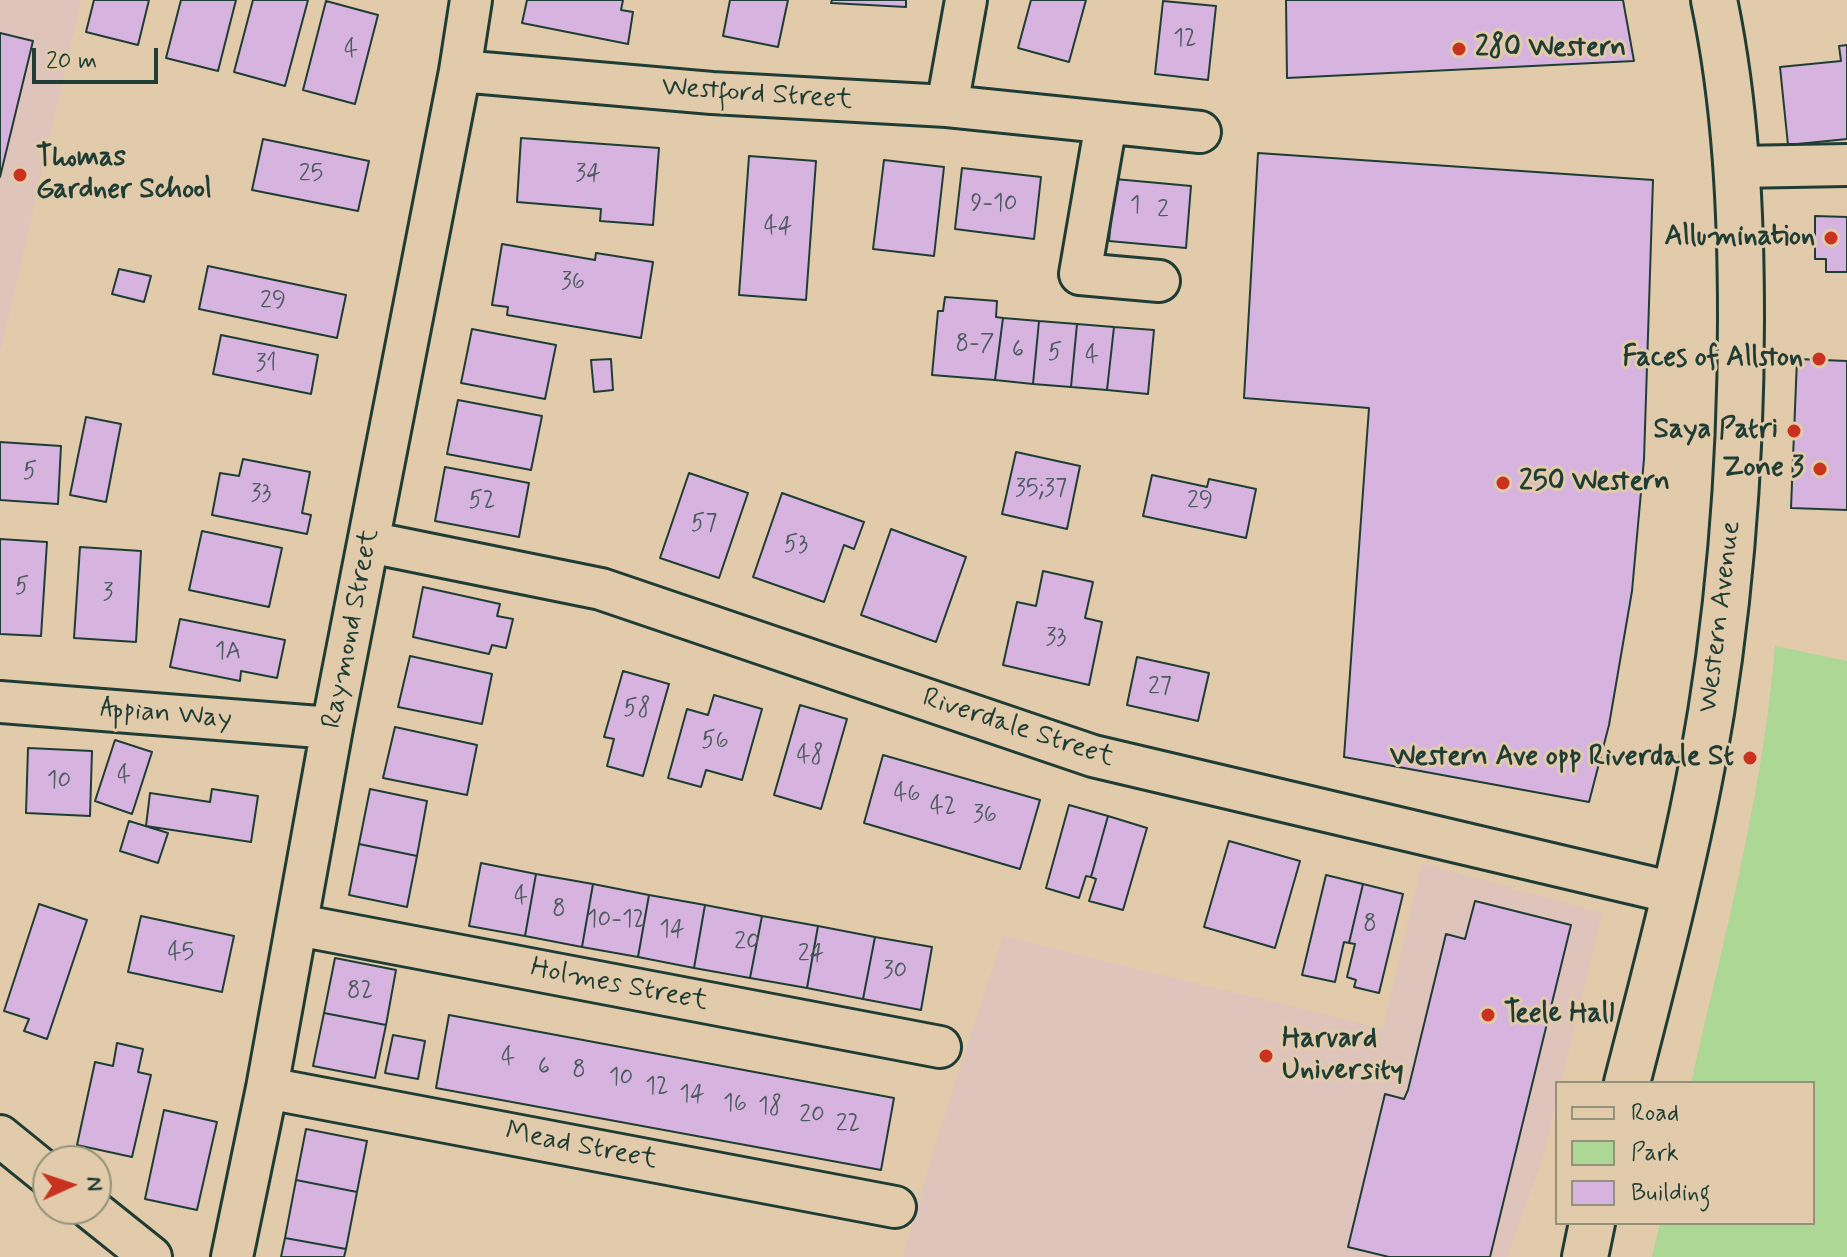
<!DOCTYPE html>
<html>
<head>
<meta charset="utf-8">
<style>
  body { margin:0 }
  #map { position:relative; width:1847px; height:1257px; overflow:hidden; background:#e1cbab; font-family:Mynerve,sans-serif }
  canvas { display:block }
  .legend { position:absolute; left:1555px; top:1081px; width:260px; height:144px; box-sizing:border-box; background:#e1cbab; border:2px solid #93927b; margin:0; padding:10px 14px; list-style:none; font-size:24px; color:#1f3d34 }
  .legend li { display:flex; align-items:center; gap:16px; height:40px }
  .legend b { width:40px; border:2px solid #93927b }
  .north { position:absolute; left:32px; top:1145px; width:80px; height:80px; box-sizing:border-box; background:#e1cbab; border:2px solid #93927b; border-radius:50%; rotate:87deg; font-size:22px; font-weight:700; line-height:32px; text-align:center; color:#1f3d34 }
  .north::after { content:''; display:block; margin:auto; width:28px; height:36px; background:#c8321e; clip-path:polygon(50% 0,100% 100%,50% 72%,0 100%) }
  .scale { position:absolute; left:32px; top:48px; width:126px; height:36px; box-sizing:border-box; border:4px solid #1f3d34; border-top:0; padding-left:10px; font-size:24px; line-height:28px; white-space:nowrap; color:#1f3d34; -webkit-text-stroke:6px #e1cbab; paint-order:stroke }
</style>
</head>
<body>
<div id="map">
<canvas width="1847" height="1257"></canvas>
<ul class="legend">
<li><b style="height:10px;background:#e1cbab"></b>Road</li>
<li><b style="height:22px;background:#acd795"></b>Park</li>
<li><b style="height:22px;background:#d6b4df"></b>Building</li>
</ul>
<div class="north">N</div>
<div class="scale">20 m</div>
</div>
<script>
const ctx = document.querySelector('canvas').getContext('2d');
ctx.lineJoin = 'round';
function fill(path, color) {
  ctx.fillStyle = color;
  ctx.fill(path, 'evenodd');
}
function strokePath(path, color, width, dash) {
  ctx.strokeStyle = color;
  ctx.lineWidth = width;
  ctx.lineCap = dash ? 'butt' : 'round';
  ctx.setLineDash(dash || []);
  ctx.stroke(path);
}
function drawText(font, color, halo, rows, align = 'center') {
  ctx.font = font + ' Mynerve,sans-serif';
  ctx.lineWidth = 6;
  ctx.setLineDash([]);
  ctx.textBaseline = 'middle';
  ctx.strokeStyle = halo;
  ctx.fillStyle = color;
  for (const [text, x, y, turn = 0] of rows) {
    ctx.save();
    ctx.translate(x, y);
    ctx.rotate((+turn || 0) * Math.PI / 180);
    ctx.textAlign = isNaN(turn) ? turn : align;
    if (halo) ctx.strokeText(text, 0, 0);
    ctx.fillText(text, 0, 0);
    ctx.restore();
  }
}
const built = new Path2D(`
  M0 0H81L1 349H0Z
  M1422 863 1602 913 1561 1083H1557V1099L1543 1157 1507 1257H903L936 1142 1003 936 1383 1029Z`);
const green = new Path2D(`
  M1775 646 1847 661V1257H1652L1660 1223H1813V1083H1691C1724 938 1763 794 1775 646Z`);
const building = new Path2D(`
  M94 0H149L138 45 86 32Z
  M181 0H236L218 71 166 58Z
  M253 0H308L285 86 234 72Z
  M527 0H623L621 10 633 12 628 44 522 23Z
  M730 0H788L778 47 723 36Z
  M832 0H906V7L831 3Z
  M1031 0H1086L1069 62 1018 48Z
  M1286 0H1623L1634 61 1287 78Z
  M326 1 378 15 355 104 303 90Z
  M1163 1 1216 6 1208 80 1155 74Z
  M0 33 33 41 0 177Z
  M1847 45V139L1788 145 1780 67 1841 61 1839 46Z
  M521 138 659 148 653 225 600 221 601 209 517 202Z
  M263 139 369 161 358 211 252 190Z
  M1258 153 1653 180 1644 459 1632 591 1609 725 1589 802 1344 757 1369 408 1244 398Z
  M749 156 816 161 806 300 739 295Z
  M884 160 944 167 934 256 873 249Z
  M962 168 1041 177 1034 239 955 229Z
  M1115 179 1191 186 1186 248 1109 241Z
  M1815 216 1847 217V272H1826V259H1815Z
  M502 244 595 260 596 253 653 262 641 338 507 315 508 307 492 305Z
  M208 266 346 295 337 338 199 309Z
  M119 269 151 276 144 302 112 294Z
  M945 297 997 301 996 317 1003 318 995 380 932 375 938 311H943Z
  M1003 318 1039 321 1033 384 995 380Z
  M1039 321 1077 324 1071 387 1033 384Z
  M1077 324 1114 327 1107 390 1071 387Z
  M1114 327 1154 330 1148 394 1107 390Z
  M472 329 556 345 545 399 461 383Z
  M221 335 318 355 311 394 213 374Z
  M611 359 613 390 594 392 591 360Z
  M1797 359 1847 361V510L1791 508Z
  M458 400 542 416 531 470 447 454Z
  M86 417 121 424 106 502 70 495Z
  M0 442 61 446 58 504 0 500Z
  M1016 452 1080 466 1067 529 1002 514Z
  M243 459 310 472 302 513 311 515 307 534 212 515 220 473 239 476Z
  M445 467 529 483 519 537 435 521Z
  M689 473 748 493 719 578 660 558Z
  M1152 475 1207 487 1209 479 1256 489 1246 538 1143 516Z
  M782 493 864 522 854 549 844 545 824 602 753 577Z
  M891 529 966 557 936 642 861 615Z
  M202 531 282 548 269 607 189 590Z
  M0 539 47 542 41 636 0 634Z
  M80 547 141 551 136 642 74 638Z
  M1043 571 1093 582 1085 618 1102 622 1089 685 1003 665 1017 602 1036 606Z
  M423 587 500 604 497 616 513 619 506 648 492 645 489 654 413 637Z
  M180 619 285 640 277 678 241 671 240 681 170 667Z
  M410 656 492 674 482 724 398 707Z
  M1137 657 1209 673 1198 721 1127 705Z
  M623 671 669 684 643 776 607 766 614 739 604 737Z
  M714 695 762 709 742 780 706 770 701 787 668 778 687 709 708 715Z
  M800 705 847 719 821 809 774 795Z
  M395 727 477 745 467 795 383 778Z
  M115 740 152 752 132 814 95 801Z
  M28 748 92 751 90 816 26 813Z
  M883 755 1040 800 1020 869 864 823Z
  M212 789 258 796 251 842 146 826 150 793 210 802Z
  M370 789 427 801 417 856 359 844Z
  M1069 805 1108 816 1091 877 1086 876 1079 898 1046 888Z
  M1108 816 1147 828 1123 910 1089 901 1096 879 1091 877Z
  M129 821 168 833 158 863 120 851Z
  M1229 841 1300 861 1275 948 1204 927Z
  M359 844 417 856 407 907 349 895Z
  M481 863 536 874 525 936 469 926Z
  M536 874 593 884 582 947 525 936Z
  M1326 875 1363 884 1349 943 1344 942 1335 982 1302 975Z
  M593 884 649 895 638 957 582 947Z
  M1363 884 1403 894 1379 993 1354 987 1356 980 1347 977 1355 944 1349 943Z
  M649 895 705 905 694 968 638 957Z
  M1475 901 1571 925 1490 1257H1389L1348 1247 1385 1094 1404 1099 1408 1090 1446 934 1465 939Z
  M39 904 87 920 47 1039 24 1031 29 1019 4 1011Z
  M705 905 762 916 750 978 694 968Z
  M141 916 234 936 222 992 128 972Z
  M762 916 818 926 807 988 750 978Z
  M818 926 875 937 863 999 807 988Z
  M875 937 932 947 921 1010 863 999Z
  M335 958 396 970 386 1025 324 1013Z
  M324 1013 386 1025 375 1078 313 1066Z
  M449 1015 894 1098 881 1170 436 1088Z
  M393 1035 425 1041 418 1079 385 1073Z
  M117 1043 143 1049 138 1072 151 1075 132 1157 77 1145 95 1062 113 1066Z
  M164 1110 217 1122 197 1210 145 1199Z
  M306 1129 367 1141 357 1192 296 1180Z
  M296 1180 357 1192 346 1249 285 1238Z
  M285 1238 346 1249 344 1257H281Z`);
const minor = new Path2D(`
  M460 71 712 93 947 106 966 0
  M947 106 1200 132
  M1106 123 1080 274 1159 281
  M1737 167 1847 165
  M369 542 601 589 1093 756 1674 893
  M0 702 332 728
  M298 925 940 1047
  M267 1088 895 1207
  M0 1136 48 1175
  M91 1209 151 1257
  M232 1257 267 1088 332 728 460 71 471 0`);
const major = new Path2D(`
  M1627 1083C1654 978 1682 872 1702 765 1729 619 1741 468 1741 319 1741 213 1736 105 1714 0
  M1585 1257 1592 1223`);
const markers = [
  [1459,49,8,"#c8321e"],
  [20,175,8,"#c8321e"],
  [1831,238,8,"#c8321e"],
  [1819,359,8,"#c8321e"],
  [1794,431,8,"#c8321e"],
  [1820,469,8,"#c8321e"],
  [1503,483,8,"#c8321e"],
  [1750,758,8,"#c8321e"],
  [1488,1015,8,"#c8321e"],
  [1266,1056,8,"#c8321e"]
];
const numberNames = [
  ["12",1185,40],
  ["4",351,51],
  ["25",311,175],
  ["34",588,175],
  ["9-10",994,205],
  ["1",1135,207],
  ["2",1163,211],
  ["44",778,228],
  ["36",573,283],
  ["29",273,302],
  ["8-7",975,345],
  ["6",1018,351],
  ["5",1055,354],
  ["4",1092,357],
  ["31",266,365],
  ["5",30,473],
  ["35;37",1041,490],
  ["33",261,495],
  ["52",482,502],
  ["29",1200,502],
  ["57",704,525],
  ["53",796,546],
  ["5",22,588],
  ["3",108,594],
  ["33",1056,639],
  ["1A",228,653],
  ["27",1160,688],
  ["58",637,710],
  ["56",715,742],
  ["48",810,757],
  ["4",124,777],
  ["10",59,782],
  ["46",907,795],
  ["42",943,808],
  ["36",985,816],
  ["4",521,898],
  ["8",559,910],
  ["10-12",616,921],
  ["8",1370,925],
  ["14",672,931],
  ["20",747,943],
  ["45",181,954],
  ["24",811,955],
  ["30",895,972],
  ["82",360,992],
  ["4",508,1059],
  ["6",544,1068],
  ["8",579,1071],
  ["10",621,1079],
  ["12",657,1088],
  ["14",692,1096],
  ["16",735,1105],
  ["18",770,1108],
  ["20",812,1116],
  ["22",848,1125]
];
const poiNames = [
  ["280 Western",1475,49],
  ["Thomas",36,159],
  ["Gardner School",36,191],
  ["Allumination",1815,238,"right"],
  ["Faces of Allston",1803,359,"right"],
  ["Saya Patri",1778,431,"right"],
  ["Zone 3",1804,469,"right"],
  ["250 Western",1519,483],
  ["Western Ave opp Riverdale St",1734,758,"right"],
  ["Teele Hall",1504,1015],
  ["Harvard",1282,1040],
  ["University",1282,1072]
];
const streetNames = [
  ["Westford Street",757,95,4],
  ["Western Avenue",1721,617,-83],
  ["Raymond Street",352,629,-79],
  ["Appian Way",166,715,5],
  ["Riverdale Street",1018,729,18],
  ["Holmes Street",619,986,11],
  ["Mead Street",581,1147,11]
];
fill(built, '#dec4bb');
fill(green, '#acd795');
fill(building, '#d6b4df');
strokePath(building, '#1f3d34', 2);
strokePath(minor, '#1f3d34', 46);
strokePath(major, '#1f3d34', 50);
strokePath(minor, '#e1cbab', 40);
strokePath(major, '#e1cbab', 44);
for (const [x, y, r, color] of markers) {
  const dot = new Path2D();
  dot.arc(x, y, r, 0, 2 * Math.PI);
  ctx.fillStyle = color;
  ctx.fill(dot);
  strokePath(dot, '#e1cbab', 3);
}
drawText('24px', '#4d5b5f', null, numberNames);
drawText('bold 28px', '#1f3d34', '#e1cbab', poiNames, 'left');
drawText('28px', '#1f3d34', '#e1cbab', streetNames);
</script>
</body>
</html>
